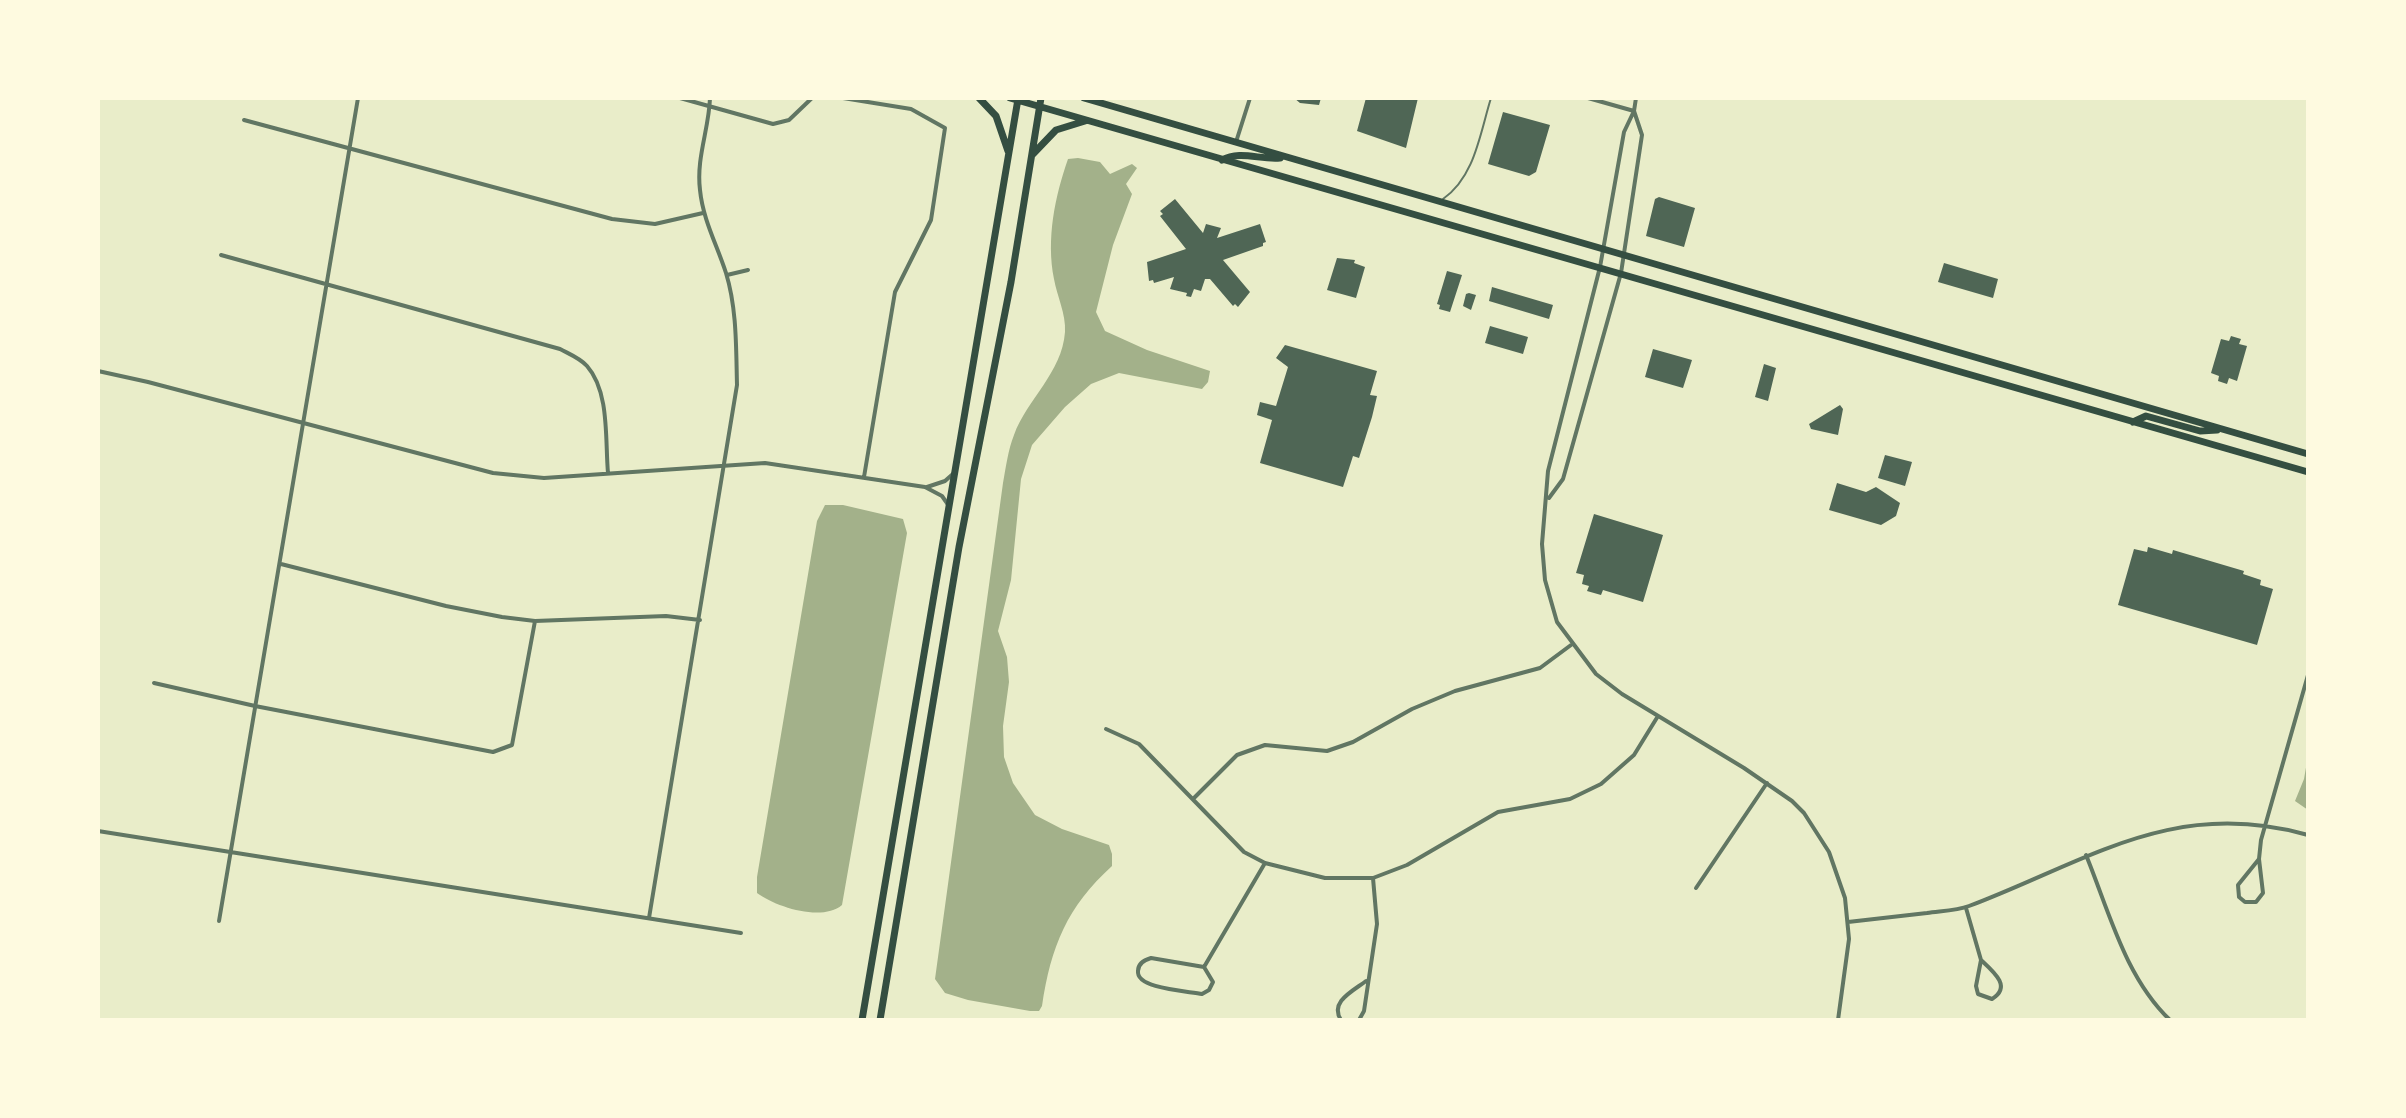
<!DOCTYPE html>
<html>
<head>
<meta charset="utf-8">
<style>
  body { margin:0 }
  #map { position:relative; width:2406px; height:1118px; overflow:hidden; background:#e9edc9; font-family:"Source Sans 3",sans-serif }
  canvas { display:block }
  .frame { position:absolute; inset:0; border:100px solid #fefae0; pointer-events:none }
</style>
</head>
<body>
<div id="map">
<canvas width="2406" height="1118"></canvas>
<div class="frame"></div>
</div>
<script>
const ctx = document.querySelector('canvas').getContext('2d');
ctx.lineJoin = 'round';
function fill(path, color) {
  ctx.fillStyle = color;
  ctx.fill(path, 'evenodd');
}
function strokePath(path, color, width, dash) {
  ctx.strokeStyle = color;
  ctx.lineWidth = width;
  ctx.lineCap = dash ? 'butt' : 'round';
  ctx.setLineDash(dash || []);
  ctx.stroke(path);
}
const water = new Path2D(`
  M1078 158 1100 162 1110 174 1132 164 1137 168 1126 184 1132 194 1113 245 1096 312 1105 331 1147 350 1210 371 1208 382 1202 389 1119 373 1091 384 1065 407 1032 445 1021 479 1011 580 998 631 1007 657 1009 682 1003 726 1004 757 1013 783 1035 815 1062 829 1109 845 1112 854V866C1067 907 1051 946 1042 1006L1039 1011H1030L968 1000 945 993 935 979 1003 483C1006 467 1008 450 1014 435 1027 399 1062 373 1065 332 1066 314 1057 296 1054 279 1046 239 1055 196 1068 159Z
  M825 505H843L903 519 907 533 842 905C822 922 776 907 757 893V877L817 521Z
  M2308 756V810L2295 801 2304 779Z`);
const building = new Path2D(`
  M1294 98H1321L1319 105 1300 103Z
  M1366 98H1418L1406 148 1357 131Z
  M1503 112 1550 125 1536 172 1529 176 1488 164Z
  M1659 197 1695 208 1684 247 1646 236 1655 199Z
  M1175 199 1203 233 1206 224 1221 228 1217 238 1260 224 1266 242 1263 243V246L1223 260 1250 292 1238 307 1235 304 1233 306 1210 279H1205L1201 291 1194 289 1191 297 1186 296 1187 293 1170 289 1174 277 1154 283 1153 280 1149 281 1147 262 1186 249 1160 216 1163 214 1160 211Z
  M1337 258 1355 260 1354 263 1365 267 1356 298 1327 290Z
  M1944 263 1998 279 1993 298 1938 282Z
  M1447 271 1462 275 1450 312 1439 309 1440 305 1437 304Z
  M1492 287 1553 305 1549 319 1489 301Z
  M1469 293 1476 295 1471 310 1463 306 1466 294Z
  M1490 326 1528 337 1523 354 1485 343Z
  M2231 336 2241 339 2239 344 2247 346 2237 381 2229 378 2227 384 2218 381 2219 376 2211 373 2221 339 2229 341Z
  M1285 345 1377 371 1370 395 1377 396 1372 417 1359 458 1353 456 1343 487 1260 463 1272 420 1257 415 1260 402 1276 406 1288 367 1276 358Z
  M1653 349 1692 360 1683 388 1645 377Z
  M1764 364 1776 368 1768 401 1755 397Z
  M1840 405 1843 409 1838 435 1811 429 1809 424Z
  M1885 455 1912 462 1905 486 1878 478Z
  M1837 483 1866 492 1876 487 1900 503 1896 516 1881 525 1829 510Z
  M1594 514 1663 535 1643 602 1603 590 1601 595 1587 591 1589 586 1582 584 1584 575 1576 573Z
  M2148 547 2172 554 2173 550 2244 571 2243 574 2261 580 2260 585 2273 589 2257 645 2118 605 2134 549 2147 552Z`);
const service = new Path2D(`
  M1443 199C1475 177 1480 133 1491 98`);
const minor = new Path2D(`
  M680 98 773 124 789 120 812 98
  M843 98 911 109 945 128 931 220 895 292 864 477
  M1588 98 1634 111
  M1636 98 1634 111 1624 132 1600 267 1548 471 1542 544 1545 580 1557 622 1596 674 1622 694 1744 768 1792 801 1804 813 1829 852 1845 898 1849 939 1838 1020
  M244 120 612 219 655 224 703 213
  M1236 142 1250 98
  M221 255 560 349C569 354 580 358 587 366 610 392 605 441 608 473
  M727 275 748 270
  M98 371 148 382 493 473 544 478 765 463 925 487 942 496 949 506
  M927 487 945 481 954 473
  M1549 498 1563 479 1621 273 1642 135 1634 111
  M281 564 446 606 502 617 535 621 666 616 700 620
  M154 683 255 706 493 752 512 745 535 621
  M1106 729 1139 744 1244 852 1265 863 1325 878H1373L1407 865 1498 812 1570 799 1601 784 1634 755 1658 716
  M1193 799 1237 755 1265 745 1327 751 1353 742 1412 709 1455 691 1540 668 1571 645
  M98 831 741 933
  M2086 855C2109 911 2125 977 2170 1020
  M2259 859 2263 893 2256 902H2245L2239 897 2238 885 2259 859 2261 840 2308 675
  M1696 888 1767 783
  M1966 908 1981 960 1976 986 1978 994 1992 999C2012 987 1994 972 1981 960
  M649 918 737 385C736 348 737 309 726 273 717 245 703 220 700 190 696 158 709 129 710 98
  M219 921 358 98
  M1848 922C1874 919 1900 916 1927 913 1940 911 1956 911 1969 906 2088 861 2173 797 2308 835
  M1204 967 1213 982 1209 990 1202 994C1188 991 1136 989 1138 971 1138 963 1144 960 1151 958L1204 967 1265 863
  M1341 1020C1329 1002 1353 991 1366 981
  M1359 1020 1364 1011 1377 924 1373 878`);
const primary = new Path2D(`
  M979 98 996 116 1008 151
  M1010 98 2308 472
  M1084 98 2308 454
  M1033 154 1056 130 1085 121
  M1222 160C1240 150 1260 160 1280 158
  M2133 422 2146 416 2200 431 2217 430
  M862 1020 1018 99
  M880 1020 959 547 1011 282 1041 98`);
fill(water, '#a3b18a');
fill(building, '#4f6655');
strokePath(service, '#617663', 2);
strokePath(minor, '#617663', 4);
strokePath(primary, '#344e41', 7);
</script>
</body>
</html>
